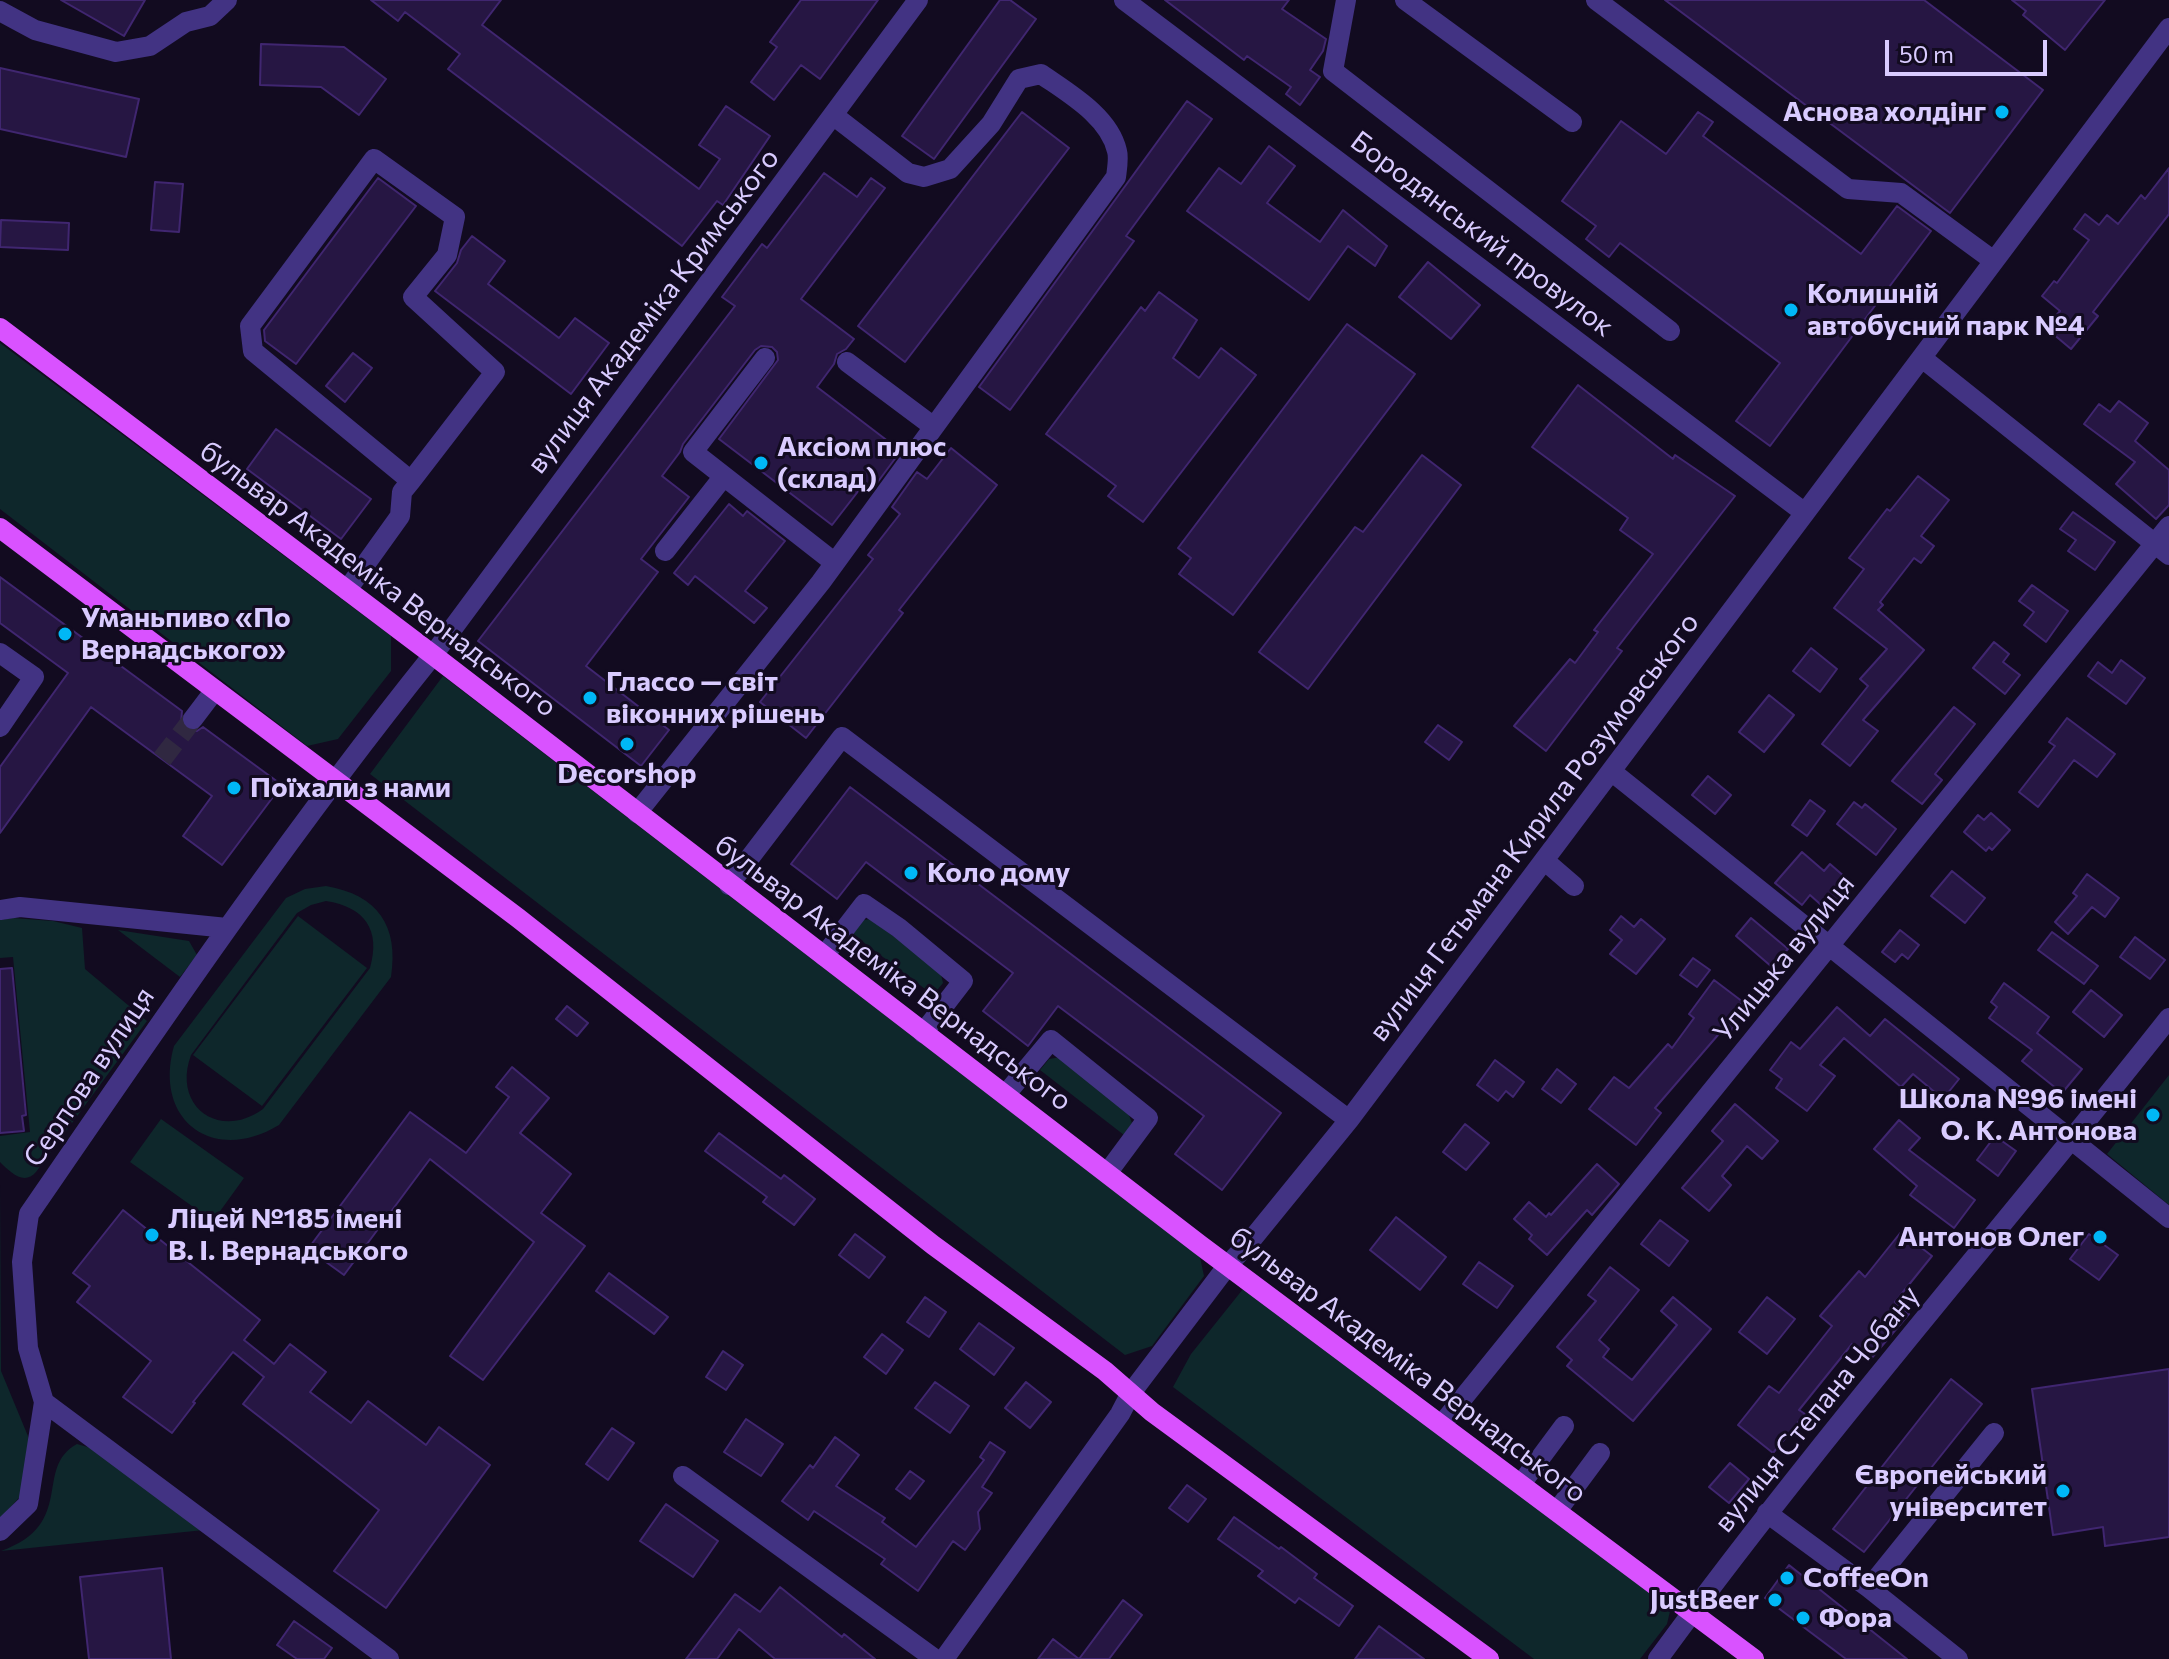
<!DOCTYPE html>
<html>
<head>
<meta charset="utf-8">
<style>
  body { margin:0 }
  #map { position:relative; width:2169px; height:1659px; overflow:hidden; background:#120b20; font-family:Commissioner,sans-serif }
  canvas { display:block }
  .scale { position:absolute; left:1885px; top:40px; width:162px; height:36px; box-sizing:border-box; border:4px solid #d9cbff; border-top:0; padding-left:10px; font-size:24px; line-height:28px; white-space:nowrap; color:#d9cbff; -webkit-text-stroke:6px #120b20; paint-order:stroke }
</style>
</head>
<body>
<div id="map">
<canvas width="2169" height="1659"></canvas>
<div class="scale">50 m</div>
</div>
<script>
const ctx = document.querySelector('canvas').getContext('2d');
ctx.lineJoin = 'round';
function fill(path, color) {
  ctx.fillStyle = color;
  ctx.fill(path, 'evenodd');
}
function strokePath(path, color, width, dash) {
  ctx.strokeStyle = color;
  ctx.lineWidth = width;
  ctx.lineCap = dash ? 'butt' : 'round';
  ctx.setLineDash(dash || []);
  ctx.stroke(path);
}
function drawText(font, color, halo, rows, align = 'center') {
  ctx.font = font + ' Commissioner,sans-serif';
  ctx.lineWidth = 6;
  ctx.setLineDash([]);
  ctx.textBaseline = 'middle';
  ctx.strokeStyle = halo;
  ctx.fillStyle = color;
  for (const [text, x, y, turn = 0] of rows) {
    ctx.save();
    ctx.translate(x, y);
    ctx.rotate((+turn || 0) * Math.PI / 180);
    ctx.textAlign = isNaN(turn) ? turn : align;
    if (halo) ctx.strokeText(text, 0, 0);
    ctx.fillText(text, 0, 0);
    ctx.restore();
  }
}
const green = new Path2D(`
  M0 343 391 636V671L338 739 307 746 0 509Z
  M443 676 1200 1257 1204 1276 1152 1346 1125 1355 370 774Z
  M326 886C378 895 399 926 391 977L279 1125C213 1165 153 1120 174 1046L286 898 305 889ZM326 901C365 907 381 930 370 968L263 1109C219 1141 172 1106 191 1055L297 913 311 905Z
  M298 916 367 968 262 1106 193 1055Z
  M13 918 53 921 82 928 85 969 147 1021 36 1172C24 1186 10 1172 0 1162V1136L30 1132 13 957 0 958V920Z
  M870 919 940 970 943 983 933 995 850 932 858 921Z
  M118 930 189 941 197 955 180 977Z
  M1061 1057 1127 1110 1132 1123 1124 1135 1040 1070 1049 1059Z
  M2169 1075V1205L2107 1154Z
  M161 1119 244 1178 213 1221 130 1162Z
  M0 1184 1 1371 30 1441 25 1491 0 1519Z
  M1247 1284 1671 1607 1667 1624 1640 1659H1534L1173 1387 1191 1354Z
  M77 1444 91 1448 204 1530 1 1551C77 1524 33 1468 77 1444Z`);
const building = new Path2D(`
  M61 0H145L124 36Z
  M371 0H501L482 25 699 189 720 159 699 145 726 106 770 136 723 205 717 201 682 246 448 69 460 54 405 12 398 21Z
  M801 0H878L820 79 801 65 774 100 751 82 777 47 770 42Z
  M1000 0H1010L1036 19 934 159 902 136Z
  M1165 0H1289L1282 9 1326 39 1323 51 1310 70 1320 77 1300 105 1286 94 1291 87 1247 56 1244 60Z
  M1665 0H1924L2043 90 1950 213Z
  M2012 0H2105L2065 50 2023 15 2026 11Z
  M261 44 344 47 386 79 359 115 321 87 260 85Z
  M0 68 139 99 126 157 0 129Z
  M1187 101 1212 119 1126 236 1134 241 1010 410 979 387Z
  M1022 112 1069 148 905 362 858 326Z
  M1698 112 1713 122 1703 136 1861 254 1897 206 1931 231 1770 446 1736 421 1780 363 1620 243 1609 257 1586 239 1596 226 1562 201 1621 121 1666 154Z
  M1269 146 1295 166 1267 203 1320 242 1343 210 1387 246 1375 266 1348 246 1309 300 1187 211 1219 168 1241 184Z
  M2169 168V214L2093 312 2098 316 2071 349 2046 328 2060 311 2042 296 2054 281 2057 283 2089 240 2074 229 2085 214 2099 225 2107 215 2118 224 2141 195 2145 199Z
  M824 173 857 197 871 178 885 188 801 299 854 339 846 349 837 354 834 364 817 387 893 445 889 450 897 456 871 491 863 485 832 525 719 439 778 360 777 352 772 347 761 346 755 350 683 444 680 452 662 476 689 497 641 559 658 572 586 666 669 730 641 766 478 641 735 306 722 297 762 244 767 248Z
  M378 178 416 206 296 364 265 341 264 330Z
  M155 182 183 184 179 232 151 230Z
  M1 220 69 223 68 250 0 247Z
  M472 236 505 261 488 284 559 338 575 318 609 343 571 394 435 291 457 263 461 250Z
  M1428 262 1480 305 1451 339 1399 297Z
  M1159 292 1197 320 1173 358 1199 378 1221 348 1256 375 1143 522 1108 496 1116 486 1046 434 1141 307 1145 311Z
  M1347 324 1415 374 1233 615 1179 574 1191 558 1178 548Z
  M353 353 372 368 345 402 326 386Z
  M1578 385 1673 459 1675 455 1735 496 1617 648 1622 651 1546 751 1514 726 1570 659 1575 663 1598 632 1594 630 1653 554 1620 530 1628 518 1532 447Z
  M2119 401 2148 423 2135 441 2169 470V505L2156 519 2116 484 2135 462 2084 424 2099 404 2110 412Z
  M276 429 371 499 341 539 247 469Z
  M951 448 997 485 899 610 903 613 806 738 760 702 873 559 868 555 900 514 892 507 917 472 927 479Z
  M1422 455 1461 485 1308 689 1259 652 1355 527 1363 532Z
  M1918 476 1949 500 1921 536 1934 546 1921 563 1914 558 1880 602 1883 605 1878 610 1924 650 1863 720 1878 731 1850 766 1822 744 1868 686 1860 679 1887 649 1834 608 1864 569 1849 558 1887 509 1890 511Z
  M729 504 743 516 747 511 785 541 745 591 767 608 754 623 695 576 688 585 674 573Z
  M2073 512 2115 542 2095 570 2068 551 2076 540 2060 529Z
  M0 577 182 711 181 723 186 730 197 731 203 727 282 785 222 865 183 836 212 796 91 707 0 833V767L68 673 0 623Z
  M2032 585 2068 611 2046 642 2024 625 2034 612 2019 601Z
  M1994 642 2009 654 2003 662 2020 675 2005 694 1973 668Z
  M1811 648 1837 669 1820 692 1793 671Z
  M2121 660 2145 678 2126 704 2088 676 2098 662 2112 673Z
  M1769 695 1794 715 1764 752 1739 732Z
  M1954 707 1975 724 1935 774 1942 780 1922 804 1892 781Z
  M2067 718 2115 754 2097 777 2074 760 2038 807 2019 792 2055 746 2049 742Z
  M1438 725 1462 742 1449 760 1425 742Z
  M1708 776 1731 795 1715 814 1692 795Z
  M850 787 1281 1113 1222 1190 1175 1154 1204 1116 1058 1006 1028 1046 983 1011 1013 973 866 862 837 899 791 864Z
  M1810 800 1825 811 1807 836 1792 825Z
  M1854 802 1862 808 1865 804 1896 829 1876 855 1837 824Z
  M1991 813 2010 830 1992 850 1989 847 1986 851 1964 832 1978 815 1984 820Z
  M1802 852 1824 871 1830 864 1853 884 1829 912 1810 895 1802 905 1775 883Z
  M1952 871 1985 898 1965 923 1931 896Z
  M2087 874 2119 898 2105 917 2092 907 2068 934 2055 922 2077 896 2073 893Z
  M1621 916 1634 927 1641 919 1665 939 1636 974 1610 954 1622 940 1610 930Z
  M1751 918 1788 949 1772 967 1736 936Z
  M1900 930 1919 945 1908 959 1902 954 1895 962 1882 952Z
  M2052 932 2098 966 2084 984 2038 950Z
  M2135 937 2165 960 2150 979 2120 957Z
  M1693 958 1710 970 1697 987 1680 975Z
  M12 968 26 1115 22 1116 24 1131 0 1133V969Z
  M1714 980 1743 1002 1735 1011 1742 1016 1730 1032 1724 1028 1655 1108 1661 1113 1636 1145 1589 1109 1614 1077 1629 1088 1668 1044 1672 1048 1694 1018 1689 1014Z
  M2004 983 2049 1017 2037 1033 2082 1069 2062 1093 2022 1061 2032 1050 1989 1018 1997 1007 1991 1002Z
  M2091 990 2122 1015 2104 1037 2073 1012Z
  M567 1006 588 1023 577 1036 556 1019Z
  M1837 1007 1870 1036 1885 1019 1959 1079 1943 1099 1913 1074 1901 1087 1844 1038 1820 1065 1835 1076 1807 1111 1776 1088 1782 1079 1770 1070 1791 1042 1800 1049Z
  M1495 1060 1524 1082 1513 1097 1506 1091 1498 1101 1477 1085Z
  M512 1067 549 1098 520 1133 571 1174 541 1213 585 1246 483 1380 450 1356 534 1242 430 1159 344 1275 308 1249 410 1112 466 1153 509 1097 496 1087Z
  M1557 1069 1576 1084 1561 1103 1542 1089Z
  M1735 1104 1778 1141 1762 1159 1747 1146 1722 1176 1731 1185 1709 1211 1682 1188 1723 1141 1712 1131Z
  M1899 1120 1920 1138 1909 1150 1975 1200 1954 1228 1910 1195 1917 1186 1874 1149Z
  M1465 1124 1489 1143 1466 1170 1443 1152Z
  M719 1133 781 1179 784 1175 815 1199 794 1225 763 1202 767 1197 705 1151Z
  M1995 1136 2016 1151 1998 1176 1977 1160Z
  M1597 1164 1619 1184 1592 1215 1587 1210 1547 1255 1529 1239 1532 1235 1514 1219 1529 1202 1546 1217 1549 1213 1551 1215Z
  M123 1210 260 1320 244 1340 274 1364 290 1344 326 1372 310 1392 351 1423 368 1401 426 1445 439 1427 490 1465 386 1608 334 1571 379 1510 243 1404 264 1377 233 1352 193 1402 195 1403 172 1433 123 1397 151 1361 77 1302 90 1286 73 1273Z
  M1396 1217 1446 1257 1420 1290 1370 1250Z
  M1660 1220 1688 1241 1669 1266 1641 1244Z
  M1901 1232 1932 1256 1895 1302 1909 1314 1870 1360 1852 1344 1799 1410 1805 1414 1773 1453 1738 1425 1769 1386 1779 1393 1832 1326 1820 1316 1859 1271 1865 1277Z
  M855 1234 885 1257 869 1278 839 1255Z
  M2089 1234 2118 1255 2099 1280 2070 1259Z
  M1479 1262 1513 1286 1497 1308 1463 1284Z
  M1610 1267 1639 1290 1599 1340 1609 1349 1603 1357 1632 1380 1677 1325 1661 1311 1673 1297 1711 1329 1633 1421 1567 1366 1572 1360 1557 1347 1596 1301 1588 1295Z
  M609 1273 668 1317 654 1334 596 1291Z
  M925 1297 946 1312 929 1337 907 1322Z
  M1767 1297 1795 1319 1767 1354 1739 1332Z
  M979 1323 1014 1348 994 1375 960 1349Z
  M882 1334 903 1350 886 1374 864 1357Z
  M723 1351 743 1365 726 1390 706 1377Z
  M2169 1369V1537L2105 1546 2103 1527 2053 1535 2032 1389Z
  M1951 1379 1982 1404 1864 1552 1833 1529Z
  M935 1382 969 1406 950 1433 915 1408Z
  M1026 1382 1051 1402 1030 1428 1005 1408Z
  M746 1419 783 1444 761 1476 724 1452Z
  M612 1428 634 1443 608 1480 586 1464Z
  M835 1437 859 1455 836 1486 885 1518 882 1522 916 1547 984 1460 980 1457 990 1442 1005 1452 982 1487 992 1493 978 1512 980 1529 965 1550 953 1541 918 1591 881 1564 885 1559 814 1511 808 1520 782 1501 810 1465 813 1468Z
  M1730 1463 1749 1479 1729 1503 1709 1487Z
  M910 1471 924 1481 910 1499 896 1489Z
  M1187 1485 1206 1499 1188 1522 1169 1508Z
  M666 1504 718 1541 693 1577 640 1541Z
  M1234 1517 1279 1549 1281 1547 1317 1574 1314 1578 1353 1606 1339 1626 1299 1598 1295 1603 1258 1576 1263 1571 1218 1539Z
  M1789 1565 1907 1659H1846L1765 1598Z
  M162 1568 171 1659H89L80 1577Z
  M780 1587 842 1637 844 1634 875 1659H775L739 1629 717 1659H686L735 1594 760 1612Z
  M1123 1600 1142 1615 1109 1659H1079Z
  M294 1621 332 1648 324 1659H297L277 1645Z
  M1379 1626 1424 1659H1355Z
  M1053 1639 1079 1659H1038Z`);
const minorTunnel = new Path2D(`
  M162 759 193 719`);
const minor = new Path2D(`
  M1124 0 1805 513
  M1346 0 1333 71 1670 331
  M1405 0 1572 122
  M1596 0 1848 189 1901 193 1994 261
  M0 11 35 30 116 52 150 46 186 22 210 16 227 0
  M765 358 693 452 835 563
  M1922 358 2169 555
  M847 362 934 427
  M665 551 724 476
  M347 590 400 516 402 492 411 481 495 372 413 297 447 255 455 217 374 159 250 326 253 351 411 481
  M0 653 34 677 0 727
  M193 719 215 690
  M1611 771 2169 1218
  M637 813 821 582 1116 177C1117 169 1119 158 1117 151 1109 116 1068 93 1041 74L1019 79 991 124 950 169 924 177 908 173 833 115
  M1545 861 1574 886
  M729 885 842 737 1349 1120
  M0 910 20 907 227 928
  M824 956 864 904 899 928 963 981 923 1033
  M1006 1094 1051 1040 1148 1118 1108 1172
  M1442 1424 2169 526
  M683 1476 935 1659
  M1521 1484 1564 1426
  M1557 1511 1600 1453
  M1767 1513 1869 1588 1958 1659
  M0 1531 28 1504 44 1402
  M1869 1588 1994 1433
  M389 1659 44 1402 28 1348 22 1262 29 1214C159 1025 289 834 433 655L918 0
  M944 1659 1120 1414 1131 1393 1228 1265 1253 1238 1349 1120 2169 28
  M1658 1659C1819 1438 2000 1232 2169 1018`);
const major = new Path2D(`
  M0 328 433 655 1200 1245 1754 1659
  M0 528 518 918 933 1245 1105 1371 1152 1412 1489 1659`);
const markers = [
  [2002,112,8,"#00b7f6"],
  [1791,310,8,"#00b7f6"],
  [761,463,8,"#00b7f6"],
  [65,634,8,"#00b7f6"],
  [590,698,8,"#00b7f6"],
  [627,744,8,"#00b7f6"],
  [234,788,8,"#00b7f6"],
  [911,873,8,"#00b7f6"],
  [2153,1115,8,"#00b7f6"],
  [152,1235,8,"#00b7f6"],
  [2100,1237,8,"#00b7f6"],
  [2063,1491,8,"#00b7f6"],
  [1787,1578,8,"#00b7f6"],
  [1775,1600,8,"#00b7f6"],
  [1803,1618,8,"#00b7f6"]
];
const poiNames = [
  ["Аснова холдінг",1986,112,"right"],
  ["Колишній",1807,294],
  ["автобусний парк №4",1807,326],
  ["Аксіом плюс",777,447],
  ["(склад)",777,479],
  ["Уманьпиво «По",81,618],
  ["Вернадського»",81,650],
  ["Глассо — світ",606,682],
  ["віконних рішень",606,714],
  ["Decorshop",627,774,"center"],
  ["Поїхали з нами",250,788],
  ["Коло дому",927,873],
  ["Школа №96 імені",2137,1099,"right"],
  ["О. К. Антонова",2137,1131,"right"],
  ["Ліцей №185 імені",168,1219],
  ["В. І. Вернадського",168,1251],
  ["Антонов Олег",2084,1237,"right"],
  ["Європейський",2047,1475,"right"],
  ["університет",2047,1507,"right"],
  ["CoffeeOn",1803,1578],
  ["JustBeer",1759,1600,"right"],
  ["Фора",1819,1618]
];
const streetNames = [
  ["Бородянський провулок",1482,234,37],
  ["вулиця Академіка Кримського",653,311,-53],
  ["бульвар Академіка Вернадського",378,579,37],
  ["вулиця Гетьмана Кирила Розумовського",1534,827,-53],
  ["Улицька вулиця",1784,958,-51],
  ["бульвар Академіка Вернадського",893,973,37],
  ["Серпова вулиця",89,1077,-56],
  ["бульвар Академіка Вернадського",1408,1365,37],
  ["вулиця Степана Чобану",1817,1409,-51]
];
fill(green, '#0e272b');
fill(building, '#261643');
strokePath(building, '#402670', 2);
strokePath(minorTunnel, '#302841', 20, [20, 10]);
strokePath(minor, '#423383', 20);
strokePath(major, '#d952ff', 20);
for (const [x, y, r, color] of markers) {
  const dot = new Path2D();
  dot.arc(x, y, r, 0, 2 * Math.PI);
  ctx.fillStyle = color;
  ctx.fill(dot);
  strokePath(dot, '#120b20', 3);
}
drawText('bold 28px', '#d9cbff', '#120b20', poiNames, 'left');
drawText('28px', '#d9cbff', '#120b20', streetNames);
</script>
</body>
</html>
